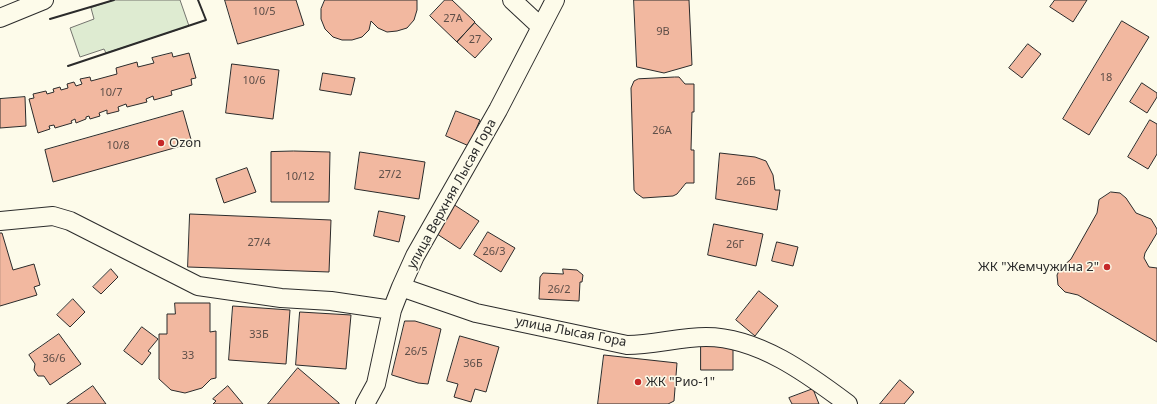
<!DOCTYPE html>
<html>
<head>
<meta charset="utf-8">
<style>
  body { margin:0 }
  canvas { display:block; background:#fdfbea }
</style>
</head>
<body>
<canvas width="1157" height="404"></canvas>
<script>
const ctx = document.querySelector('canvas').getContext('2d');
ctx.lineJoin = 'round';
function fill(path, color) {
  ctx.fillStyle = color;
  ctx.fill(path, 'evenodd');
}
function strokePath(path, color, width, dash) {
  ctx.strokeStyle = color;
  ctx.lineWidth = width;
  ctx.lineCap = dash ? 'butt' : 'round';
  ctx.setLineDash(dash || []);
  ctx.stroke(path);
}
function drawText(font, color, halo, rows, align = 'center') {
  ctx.font = font + ' "Noto Sans",sans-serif';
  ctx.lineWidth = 3;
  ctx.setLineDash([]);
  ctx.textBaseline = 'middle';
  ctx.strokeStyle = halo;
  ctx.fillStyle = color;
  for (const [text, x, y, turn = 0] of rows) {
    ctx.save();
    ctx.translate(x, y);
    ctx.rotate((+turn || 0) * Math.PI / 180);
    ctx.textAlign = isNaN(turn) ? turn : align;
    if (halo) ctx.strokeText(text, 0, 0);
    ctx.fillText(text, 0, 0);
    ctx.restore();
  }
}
const green = new Path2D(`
  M114 0H180L189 26 106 53 104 49 80 57 70 28 94 19 91 8Z`);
const building = new Path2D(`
  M225 0H296L304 25 238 44Z
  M325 0H417V10L414 20 407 28 397 31 387 32 378 28 371 21 369 30 362 37 352 40H342L333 37 325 29 321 19V9Z
  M445 0H452L475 22 457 42 430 16Z
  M634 0H689L692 65 664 73 637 67Z
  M1055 0H1087L1073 22 1050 7Z
  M1122 21 1149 37 1089 135 1063 119Z
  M475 23 492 39 475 58 457 42Z
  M1028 44 1041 54 1022 78 1009 68Z
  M172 53 173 57 189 53 196 78 191 79 192 85 171 91 172 95 154 100 153 96 146 99 147 102 127 107 126 104 118 107 119 111 107 114V110L99 113 100 116 90 119 89 116 86 117V119L76 123 75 119 71 121 72 123 55 128 54 125 49 126 50 129 38 133 29 99 34 98 33 94 46 91 47 94 54 92 53 89 60 87 61 90 68 88 67 84 74 82 76 86 82 84 80 79 90 77 91 81 117 74 116 68 137 62 138 67 154 63 152 58Z
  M232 64 279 70 273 119 226 113Z
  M323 73 355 78 351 95 320 90Z
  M675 77H679L685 84H694V112H692L691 150H694V183H686L677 194 673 196 643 198 636 193 634 190 631 88 634 81 638 79Z
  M1142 83 1157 93V97L1147 113 1130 102Z
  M25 97 26 126 0 128V99Z
  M183 111 192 143 53 182 45 150Z
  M456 111 480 120 469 146 446 136Z
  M1150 120 1157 124V154L1148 169 1128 157Z
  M294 151 330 152 329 202H271V152Z
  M360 152 425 162 419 199 355 189Z
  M720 153 755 157 766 161 773 175 775 190H780L777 210 716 199Z
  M247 168 256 192 224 203 216 179Z
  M1111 192 1120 193 1126 198 1136 213 1151 219 1157 229V233L1145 253 1144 258 1149 267 1157 268V342L1078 295 1065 292 1058 285 1057 275 1060 269 1071 259 1097 213 1099 200Z
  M453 204 479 221 460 249 434 232Z
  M379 211 405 216 399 242 374 236Z
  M190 214 331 220 329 272 188 267Z
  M714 224 763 234 756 266 708 255Z
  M488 232 515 248 501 272 474 255Z
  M0 233H2L13 270 34 264 40 285 34 287 37 295 0 306Z
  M777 242 798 247 793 266 772 261Z
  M111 269 118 277 101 294 93 287Z
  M563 269 577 270 583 275 582 282H580L579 301 539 299 540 277 543 273 563 274Z
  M759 291 778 306 755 336 736 320Z
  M73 299 85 312 70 327 57 315Z
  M175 303H210V332L216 331V378L211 379 202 388 185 393 171 390 159 379V334H167V314H175Z
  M233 306 290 310 286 364 229 360Z
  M300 312 351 315 346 369 296 365Z
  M405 321H415L441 329 428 384 418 383 392 375Z
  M142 327 158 339 148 351 151 353 142 365 124 351Z
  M59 334 81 364 50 385 44 376H38L34 370 35 364 29 355Z
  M460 336 499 347 486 392 475 389 471 402 454 397 458 384 447 381Z
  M701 344H733V370H701Z
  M604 355 677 363 674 401 668 404H598Z
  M298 368 339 403V404H268Z
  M900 380 914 392 904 404H880Z
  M93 386 106 404H67Z
  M228 386 243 404H213L216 401 213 399Z
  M813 389 819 404H792L789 398Z`);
const minor = new Path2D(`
  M512 0 541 27
  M0 18 44 0
  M0 221 53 216 70 221 198 286 281 298 331 301 392 310
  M401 287 476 313 627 345C654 345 679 337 706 337 758 337 808 374 848 404
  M365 404 376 384 392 310 401 287 415 256 498 110 555 0`);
const wall = new Path2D(`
  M50 19 114 0
  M68 66 206 20 198 0`);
const markers = [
  [161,143,4,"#c62828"],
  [1107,267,4,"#c62828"],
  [638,382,4,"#c62828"]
];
const numberNames = [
  ["10/5",264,12],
  ["27А",453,19],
  ["9В",663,32],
  ["27",475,40],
  ["18",1106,78],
  ["10/6",254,81],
  ["10/7",111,93],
  ["26А",662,131],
  ["10/8",118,146],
  ["27/2",390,175],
  ["10/12",300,177],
  ["26Б",746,182],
  ["27/4",259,243],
  ["26Г",735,245],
  ["26/3",494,252],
  ["26/2",559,290],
  ["33Б",259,335],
  ["26/5",416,352],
  ["33",188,356],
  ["36/6",54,359],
  ["36Б",473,364]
];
const poiNames = [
  ["Ozon",169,143],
  ["ЖК \"Жемчужина 2\"",1099,267,"right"],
  ["ЖК \"Рио-1\"",646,382]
];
const streetNames = [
  ["улица Верхняя Лысая Гора",452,194,-61],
  ["улица Лысая Гора",571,332,11]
];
fill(green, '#deebd1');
strokePath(green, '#74746e', 1);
fill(building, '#f2b8a0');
strokePath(building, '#2b2b2b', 1);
strokePath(minor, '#2b2b2b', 20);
strokePath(minor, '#fdfbea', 18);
strokePath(wall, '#2b2b2b', 2);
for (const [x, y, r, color] of markers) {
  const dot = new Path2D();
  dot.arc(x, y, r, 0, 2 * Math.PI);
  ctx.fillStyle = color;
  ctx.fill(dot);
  strokePath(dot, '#fdfbea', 1.5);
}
drawText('11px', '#5d4e48', null, numberNames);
drawText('13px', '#2b2b2b', '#fdfbea', poiNames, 'left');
drawText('13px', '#2b2b2b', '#fdfbea', streetNames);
</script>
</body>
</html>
